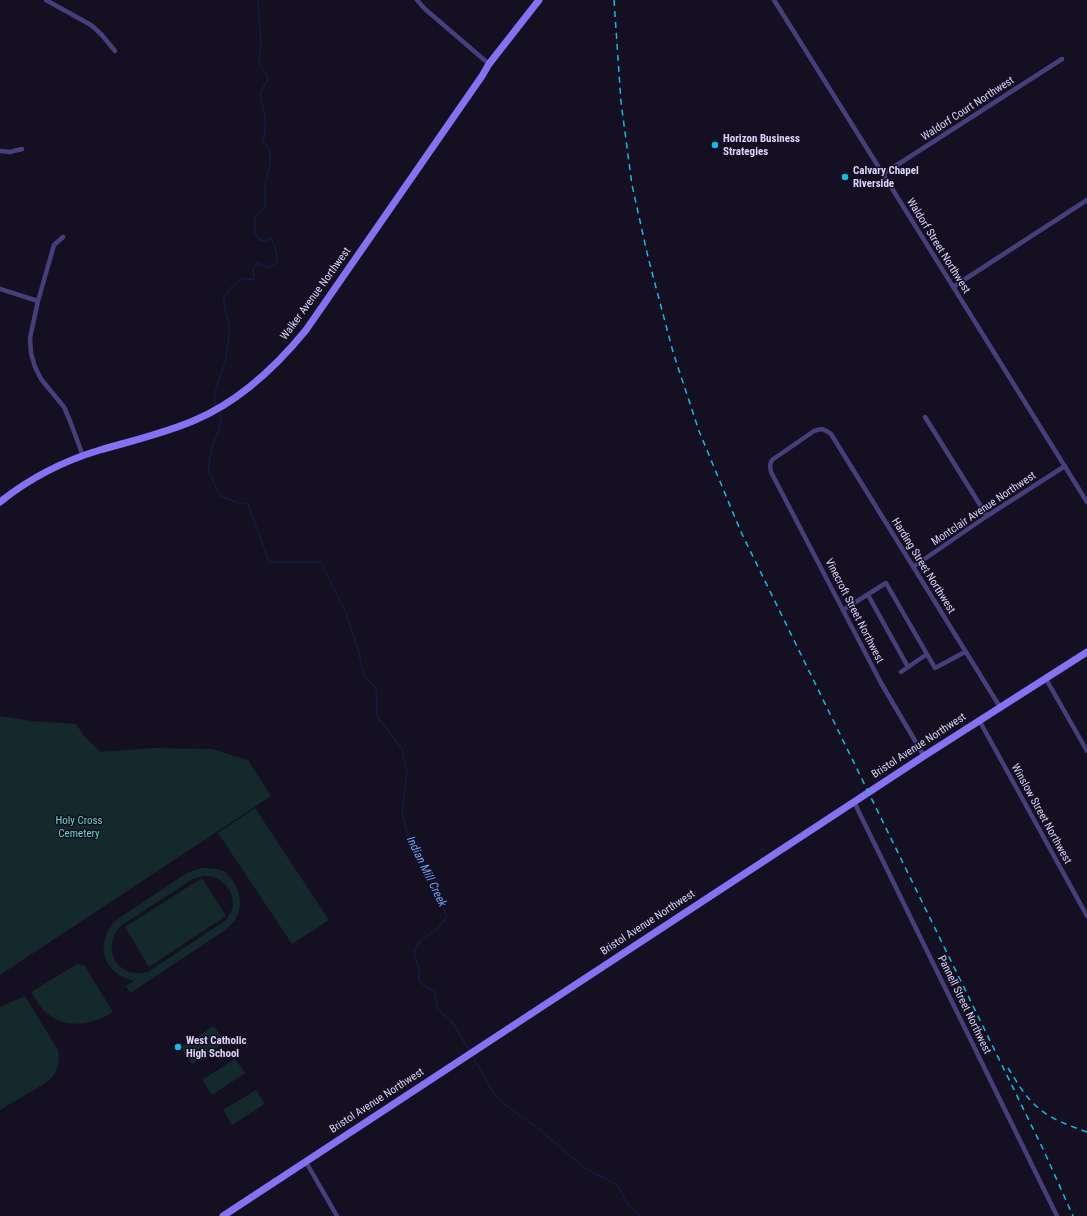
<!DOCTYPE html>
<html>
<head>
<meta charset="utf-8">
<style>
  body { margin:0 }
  canvas { display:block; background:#140f21 }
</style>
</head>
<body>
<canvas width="1087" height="1216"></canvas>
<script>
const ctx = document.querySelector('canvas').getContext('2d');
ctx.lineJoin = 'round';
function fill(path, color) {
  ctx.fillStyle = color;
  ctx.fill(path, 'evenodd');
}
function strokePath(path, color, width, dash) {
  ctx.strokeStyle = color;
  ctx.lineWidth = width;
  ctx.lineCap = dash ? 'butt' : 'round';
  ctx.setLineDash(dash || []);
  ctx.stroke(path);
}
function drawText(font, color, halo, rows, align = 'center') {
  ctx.font = font + ' "Roboto Condensed",sans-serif';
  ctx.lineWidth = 3;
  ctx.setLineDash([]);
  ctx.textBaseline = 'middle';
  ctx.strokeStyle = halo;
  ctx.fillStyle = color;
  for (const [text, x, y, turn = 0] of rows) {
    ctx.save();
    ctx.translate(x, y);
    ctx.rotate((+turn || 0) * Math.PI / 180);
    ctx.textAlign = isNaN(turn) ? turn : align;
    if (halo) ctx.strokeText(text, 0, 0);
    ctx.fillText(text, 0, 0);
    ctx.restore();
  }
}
const green = new Path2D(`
  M0 716 33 721 76 724 84 736 101 752 152 748 212 749 248 760 271 796 0 975Z
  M255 808 329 920 292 944 218 833Z
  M201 868C208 868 216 868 223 871 226 873 230 877 232 880 245 897 242 919 224 931L130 993 126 986 134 981C103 974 94 944 115 921L187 873ZM205 876C221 875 237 892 232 909 231 913 228 917 226 920L148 972C117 980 99 947 122 925L191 880 199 877Z
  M202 878 226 916 149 967 125 927Z
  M77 964 84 965 113 1012C93 1025 65 1030 46 1012 40 1007 35 999 31 992Z
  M25 996 58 1050C60 1057 58 1071 52 1077 52 1078 47 1081 47 1082L0 1110V1007Z
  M214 1026 225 1043 192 1064 181 1047Z
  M235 1059 245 1073 212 1095 202 1080Z
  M256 1090 265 1104 232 1125 223 1110Z`);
const stream = new Path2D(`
  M216 406C210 396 223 372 225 362 227 354 230 332 229 325 228 317 222 307 224 298 227 289 235 284 243 278L254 280 253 268 258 263 268 268 278 262 275 248 271 238 265 241 260 240 255 233V216L265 208V185L270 166V149L266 144 263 143C268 125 264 111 260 93L267 81V76L259 63 261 45 258 0
  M219 411 221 415 220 427 212 447 208 469 220 496 239 503 248 504 269 562H321L346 613 358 649 364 676 376 688 377 716 402 749 407 773 402 812 410 843 425 871 447 916 437 929 420 941 414 951 419 970V982L434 991 438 1009 453 1023 470 1052
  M472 1055 494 1094 511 1109 539 1129 568 1154 586 1169 614 1183 619 1188 625 1200 632 1209 640 1216`);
const street = new Path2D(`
  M46 0 91 25 101 34 115 51
  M417 0 425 9 489 64
  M774 0 883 174 1087 502
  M0 151 10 152 22 149
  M883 174 1062 59
  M63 237 54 245 38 301 30 338 31 353 35 367 41 379 64 407 70 421 83 456
  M953 287 1087 200
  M0 289 38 301
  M925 417 987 516
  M913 567 987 516 1065 466
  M868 595 908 667
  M843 610 886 583 935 668 965 652
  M901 672 927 654
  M1046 679 1087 751
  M979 720 1087 916
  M924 756 881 683 771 472 770 465 772 460 814 431C822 428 824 429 831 434L1000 707
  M854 802 1057 1216
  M306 1162 337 1216`);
const secondary = new Path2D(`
  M0 502C30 478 63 461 100 450 131 441 162 434 193 421 239 402 275 368 306 330L482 76 489 64 539 0
  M223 1216 924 756 1087 652`);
const rail = new Path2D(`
  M614 0 621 102 632 185 648 257 673 352 699 431 741 532 1044 1151 1073 1216
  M1008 1068C1016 1080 1023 1094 1034 1104 1049 1119 1068 1125 1087 1132`);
const markers = [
  [715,145,4,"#13bae7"],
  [845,177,4,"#13bae7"],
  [178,1047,4,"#13bae7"]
];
const streetNames = [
  ["Waldorf Court Northwest",968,109,-33],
  ["Waldorf Street Northwest",938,246,58],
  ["Walker Avenue Northwest",316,294,-54],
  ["Montclair Avenue Northwest",984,509,-34],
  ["Harding Street Northwest",923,566,58],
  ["Vinecroft Street Northwest",854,611,63],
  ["Bristol Avenue Northwest",919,746,-33],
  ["Winslow Street Northwest",1041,814,61],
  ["Bristol Avenue Northwest",648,923,-33],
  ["Pannell Street Northwest",964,1005,64],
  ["Bristol Avenue Northwest",377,1101,-33]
];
const poiNames = [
  ["Horizon Business",723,139],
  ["Strategies",723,152],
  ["Calvary Chapel",853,171],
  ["Riverside",853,184],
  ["West Catholic",186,1041],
  ["High School",186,1054]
];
const parkNames = [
  ["Holy Cross",79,821],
  ["Cemetery",79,834]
];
const waterNames = [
  ["Indian Mill Creek",426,872,64]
];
fill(green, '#13292b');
strokePath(stream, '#101c40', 1.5);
strokePath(street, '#483e7c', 4.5);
strokePath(secondary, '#8472f3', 7);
strokePath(rail, '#13bae7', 1.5, [6, 5]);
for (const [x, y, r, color] of markers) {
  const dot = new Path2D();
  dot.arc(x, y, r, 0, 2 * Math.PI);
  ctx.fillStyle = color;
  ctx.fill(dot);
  strokePath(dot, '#140f21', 1.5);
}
drawText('11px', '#dcd3fb', '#140f21', streetNames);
drawText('bold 11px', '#dcd3fb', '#140f21', poiNames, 'left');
drawText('11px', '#65d5c6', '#140f21', parkNames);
drawText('italic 12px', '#6aa4f3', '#140f21', waterNames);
</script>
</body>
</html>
